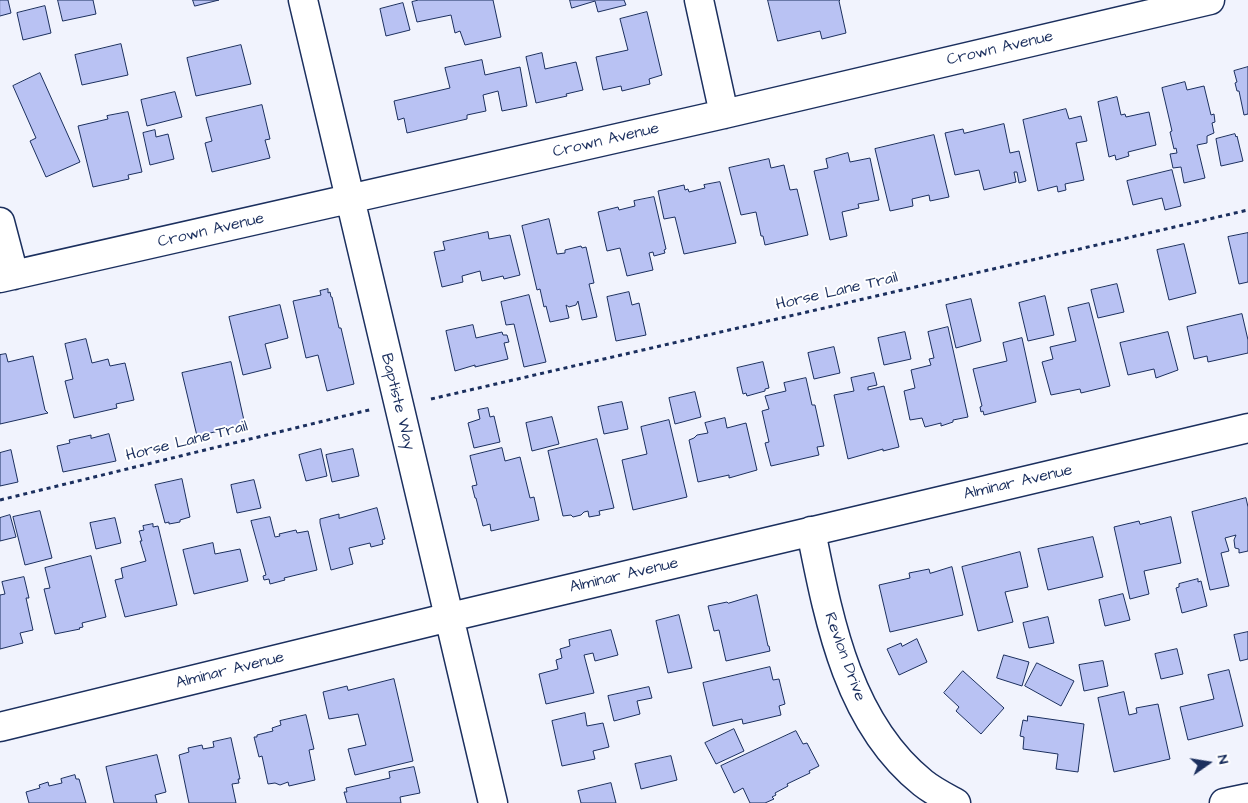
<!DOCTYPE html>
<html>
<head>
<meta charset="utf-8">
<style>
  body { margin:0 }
  #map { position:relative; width:1248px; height:803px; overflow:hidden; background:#f1f3fd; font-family:"Architects Daughter",sans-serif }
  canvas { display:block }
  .north { position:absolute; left:1183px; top:738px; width:50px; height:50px; -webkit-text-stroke:4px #fff; paint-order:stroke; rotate:77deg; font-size:14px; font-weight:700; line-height:20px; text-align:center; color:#1b2f5e }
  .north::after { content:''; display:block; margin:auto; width:18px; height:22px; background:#1b2f5e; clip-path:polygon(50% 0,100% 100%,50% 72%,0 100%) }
</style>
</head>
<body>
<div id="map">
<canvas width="1248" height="803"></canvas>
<div class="north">N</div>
</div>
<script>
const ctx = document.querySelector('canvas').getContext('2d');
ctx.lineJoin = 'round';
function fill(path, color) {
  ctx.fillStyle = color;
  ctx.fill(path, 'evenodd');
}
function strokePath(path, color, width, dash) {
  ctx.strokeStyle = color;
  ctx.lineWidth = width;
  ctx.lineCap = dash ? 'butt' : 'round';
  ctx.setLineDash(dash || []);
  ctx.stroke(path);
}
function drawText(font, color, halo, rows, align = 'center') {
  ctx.font = font + ' "Architects Daughter",sans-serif';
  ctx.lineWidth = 4;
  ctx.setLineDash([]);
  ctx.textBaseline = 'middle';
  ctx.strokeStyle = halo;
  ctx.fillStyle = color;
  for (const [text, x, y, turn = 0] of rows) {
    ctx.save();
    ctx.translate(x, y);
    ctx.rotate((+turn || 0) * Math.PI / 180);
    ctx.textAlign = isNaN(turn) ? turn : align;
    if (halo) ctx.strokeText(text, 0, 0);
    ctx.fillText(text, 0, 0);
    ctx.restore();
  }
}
const building = new Path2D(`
  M0 0H8L11 13 0 16Z
  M58 0H93L96 14 63 21Z
  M193 0H219L195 6Z
  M419 0H493L501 37 465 45 460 31 455 33 451 15 417 22 412 2Z
  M570 0H624L626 5 598 12 595 1 572 8Z
  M768 0H840L839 1 846 33 822 39 820 31 778 41Z
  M403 3 410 30 386 36 380 9Z
  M45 6 51 33 23 40 17 13Z
  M647 12 662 75 649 79 650 84 622 91 621 86 603 90 596 57 628 50 620 19Z
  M121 44 128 75 82 85 75 55Z
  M241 45 251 84 196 96 187 58Z
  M542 53 545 69 576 62 583 90 566 94 567 96 536 103 526 57Z
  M482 60 485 75 520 67 527 106 502 111 498 91 483 95 486 111 467 115V119L407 133 404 118 398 120 394 101 450 88 445 68Z
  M1248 67V114L1244 115 1239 91H1237L1235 83 1237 82 1234 71Z
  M40 73 80 162 46 177 30 141 36 138 13 86Z
  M1185 82 1187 90 1204 86 1211 115 1214 114 1215 122 1212 123 1214 133 1207 136V143L1197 145 1205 178 1184 183 1181 167 1173 168 1170 154 1177 153 1176 148 1174 149 1170 132 1172 131 1162 88Z
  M175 92 182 117 147 126 141 100Z
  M1117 97 1121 115 1125 114 1126 117 1149 112 1156 145 1128 152 1129 156 1116 160 1115 155 1109 157 1098 102Z
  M262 105 270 139 265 140 270 158 212 172 205 143 212 141 206 118Z
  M1066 109 1069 119 1081 116 1087 141 1076 143 1084 180 1065 184 1066 190 1058 192 1057 186 1038 191 1023 120Z
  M128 112 142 172 128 175 129 179 93 187 78 126 108 119 107 116Z
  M1004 124 1010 153 1019 151 1026 181 1019 183 1017 172H1014L1016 182 984 190 979 170 955 175 945 133 963 129 964 133Z
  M155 130 156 137 168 134 174 159 150 165 143 133Z
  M1235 134 1236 137 1237 136 1243 161 1221 166 1216 139Z
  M934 135 949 197 930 201 929 195 912 199 913 206 890 211 875 149Z
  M848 153 850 162 870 158 879 200 858 204 859 208 842 212 847 236 830 240 814 171 828 168 826 159Z
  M769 159 771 168 784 165 790 190 797 189 808 235 765 245 763 236H761L756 212 741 215 729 168Z
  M1172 170 1181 206 1165 210 1162 198 1133 205 1127 181Z
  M720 182 736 243 684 254 675 217 664 219 658 191 684 185 685 190 688 189 689 192 705 188 704 185Z
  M654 197 666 249 664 250 665 253 654 256 653 252 649 253 653 270 627 276 620 248 607 251 598 212 618 207 619 210 635 206 634 201Z
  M549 219 557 254 565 253V250L581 246 582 248 586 247 594 283 589 284 597 317 582 320 578 301 576 305 569 307 566 305 569 318 550 322 546 306 544 307 540 289 537 290 522 226Z
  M488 232 489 239 510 235 520 275 504 279 503 276 482 281 480 271 462 276 463 282 442 287 434 252 445 250 443 242Z
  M1248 233V282L1239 284 1228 237Z
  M1184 244 1196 293 1169 300 1157 250Z
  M1117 284 1124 312 1098 318 1091 290Z
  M328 289V293L330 292 331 297H332L339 328H341L354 384 327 391 318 355 306 358 293 301 321 295 320 291Z
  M629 292 632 305 639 303 646 335 616 341 607 297Z
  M529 295 546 362 524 367 514 324 506 325 501 302Z
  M1045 296 1054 335 1028 341 1019 303Z
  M971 299 981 341 956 348 946 305Z
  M1089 303 1110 386 1081 393 1080 389 1051 395 1042 362 1053 359 1050 347 1076 341 1068 308Z
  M280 305 288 338 265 344 271 368 243 375 229 317Z
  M1242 314 1248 340V353L1208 362 1207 356 1194 359 1187 327Z
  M473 325 476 338 502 332 503 335H507L509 342 504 343 508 359 475 367V365L455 371 446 331Z
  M948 327 968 417 953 420V422L941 426V423L925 427 922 418 910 420 904 391 915 388 911 370 931 365 929 359 934 358 928 332Z
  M905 332 911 359 884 365 878 338Z
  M1168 332 1178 370 1156 378 1154 369 1128 375 1120 343Z
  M1022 338 1036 402 984 415 983 411 981 412 980 407 982 406 973 369 1007 361 1003 343Z
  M86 339 92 363 108 359 110 366 125 363 134 400 116 404 117 408 74 418 65 381 73 379 65 344Z
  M834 347 840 373 814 379 808 353Z
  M6 354 8 362 33 356 45 410 48 413 0 424V355Z
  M231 362 245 425 197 436 182 373Z
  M763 362 769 388 765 389V391L747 396 746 393 743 394 737 368Z
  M874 373 877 385 868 387V390L884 386 899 447 883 451V449L848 459 834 395 854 391 851 378Z
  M806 378 812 405H815L824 446 817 447 819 455 771 466 765 443 769 442 762 411 769 409 765 396 786 391 784 383Z
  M695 392 701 417 675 424 669 398Z
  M622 402 628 429 604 434 598 407Z
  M488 408 490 417 494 416 500 442 474 448 468 423 480 419 478 410Z
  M552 417 559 444 532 451 526 423Z
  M725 418 727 428 746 423 757 470 729 478V475L698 482 689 440 694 438 697 435 708 433 705 423Z
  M669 420 687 497 633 510 622 460 647 454 641 427Z
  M109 434 116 461 63 472 57 446 70 443 69 440 91 435V438Z
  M597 439 614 508 599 511 600 515 589 517 588 511 584 512 581 515 573 517 571 515 563 516 548 451Z
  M502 448 505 461 520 457 530 498 534 497 539 520 491 531 490 524 483 526 476 498H475L472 486 477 485 470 456Z
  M321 449 327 476 306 481 299 455Z
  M353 449 359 476 332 482 326 455Z
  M11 450 18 482 0 486V453Z
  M182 479 190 517 180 520V522L169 524V522L165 523 155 485Z
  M254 480 261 508 237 513 231 485Z
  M1246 498 1248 507V551L1239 553V549L1235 548 1234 540 1236 535 1225 538 1229 551 1221 553 1229 586 1210 590 1192 512Z
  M377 508 385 539 382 540 383 544 371 547 370 543 349 548 353 564 331 570 320 523V519L339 514V518Z
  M40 511 52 558 25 565 13 517Z
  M10 515 16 537 0 541V518Z
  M270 517 275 537 280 536 279 534 296 530 297 533 308 531 317 570 284 578 285 580 270 584 269 579 264 580 263 576 266 575 251 521Z
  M1171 517 1181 563 1144 571 1149 594 1130 599 1114 527 1139 521 1140 524Z
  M115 518 121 543 96 549 90 523Z
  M153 524V527L158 526 177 605 125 617 115 580 123 578 121 568 146 561 140 541H142L139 531 144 530 143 526Z
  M1093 537 1103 577 1048 590 1038 549Z
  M213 543 215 554 240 549 248 581 194 594 183 550Z
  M1020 552 1028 587 1005 592 1013 622 978 631 962 567Z
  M91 556 106 617 82 623 83 627 79 628 80 629 55 634 44 589 50 588 45 568Z
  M952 567 963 615 890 632 879 585 910 578 909 573 929 569 930 573Z
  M24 577 29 598H26L33 630 20 633 23 643 0 649V595L5 594 2 582Z
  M1198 579V582L1201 581 1207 606 1182 613 1176 588 1179 587V584Z
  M1123 594 1130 620 1105 626 1099 600Z
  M757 595 768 646H769L770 651 726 661 719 630 714 631 708 606 727 602 728 603Z
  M679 615 692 668 668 673 656 621Z
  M1048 617 1054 643 1029 648 1023 623Z
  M611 630 618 655 595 661 593 653 584 655 594 693 546 704 539 674 558 669 556 660 562 658 560 649 570 646 569 640Z
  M1248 632V659L1240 661 1234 635Z
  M917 639 927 662 899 675 887 649 901 643 902 646Z
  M1177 649 1183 674 1161 679 1155 654Z
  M1004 655 1029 662 1022 686 997 678Z
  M1103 661 1108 686 1084 691 1079 665Z
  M1037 663 1074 681 1061 706 1025 686Z
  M770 667 773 680 779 679 785 704 779 706 781 715 743 724 742 719 713 726 703 683Z
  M1229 670 1243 726 1188 740 1180 707 1214 699 1208 675Z
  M963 671 1004 708 981 734 956 711 959 707 944 693Z
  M394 679 413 761 355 775 348 749 366 745 358 714 329 719 323 692 347 686 348 690Z
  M649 687 652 698 637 701 640 714 614 721 608 696Z
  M1124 692 1129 715 1137 713 1136 708 1158 704 1170 759 1114 772 1098 698Z
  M585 713 587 726 603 723 609 747 593 751 595 759 562 766 552 721Z
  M306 715 314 749 309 750 315 780 289 786 288 782 280 785 275 783 268 784 262 756 259 757 254 737H257V735L273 731 272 728 281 725 280 721Z
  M1028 716 1084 724 1078 772 1056 769 1058 754 1023 749 1024 737 1020 736 1023 720 1027 721Z
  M734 729 744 751 716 764 705 743Z
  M796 731 803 744 807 743 819 766 809 771 810 773 787 784 788 786 775 793 776 795 772 797 774 799 765 803H750L743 788 734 793 721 766Z
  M231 738 240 779H238L239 783 232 784 236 803H189L179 755 189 752 188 748 202 745 203 749 214 747 213 742Z
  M157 755 166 792 155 795 157 803H114L106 767Z
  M671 756 677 780 641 789 635 764Z
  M414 767 420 793 400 797 401 803H347L344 792H347L346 788 390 778 389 772Z
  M75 775 76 779H79L86 803H29L26 792 40 788 39 785 48 782 49 786 62 783 61 779Z
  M611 783 616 803H581L578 791Z`);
const path = new Path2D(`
  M431 399 1248 210
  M0 500 373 409`);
const minor = new Path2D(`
  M303 0C364 268 431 535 493 803
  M699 0 724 114
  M0 222 14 275
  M0 278 724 114 1210 0
  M811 531C829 621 848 723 923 783 933 791 945 797 956 803
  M0 727 450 617 1248 428
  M1224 803 1248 798`);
const streetNames = [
  ["Crown Avenue",1000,49,-13],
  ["Crown Avenue",606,141,-13],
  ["Crown Avenue",211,231,-13],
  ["Horse Lane Trail",837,292,-13],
  ["Baptiste Way",397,402,76],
  ["Horse Lane Trail",187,442,-14],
  ["Alminar Avenue",1018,483,-13],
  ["Alminar Avenue",624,576,-13],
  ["Revlon Drive",844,657,70],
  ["Alminar Avenue",230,671,-14]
];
fill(building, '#b9c2f3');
strokePath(building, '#1b2f5e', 1);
strokePath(minor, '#1b2f5e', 31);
strokePath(path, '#1b2f5e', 3, [4, 4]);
strokePath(minor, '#fff', 28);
drawText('16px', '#1b2f5e', '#fff', streetNames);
</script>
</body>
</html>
